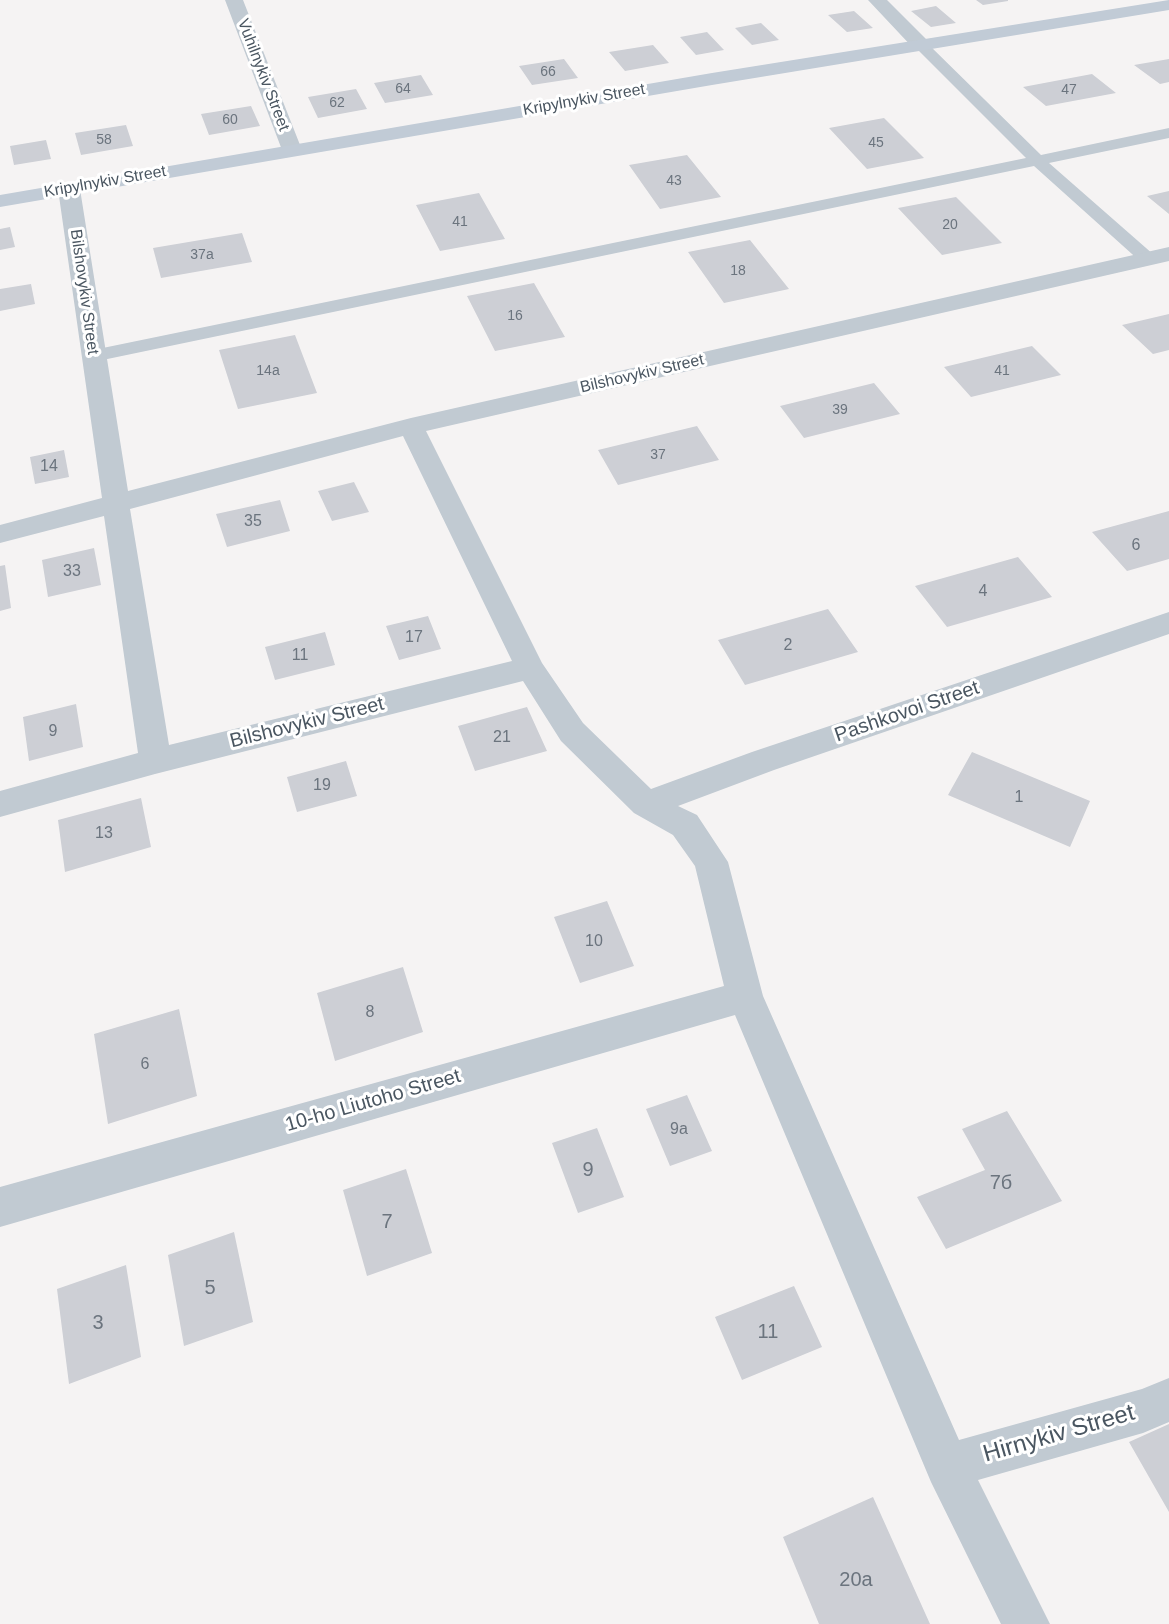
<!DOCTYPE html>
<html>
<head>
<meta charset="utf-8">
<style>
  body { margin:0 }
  canvas { display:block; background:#f5f3f3 }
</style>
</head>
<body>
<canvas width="1169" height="1624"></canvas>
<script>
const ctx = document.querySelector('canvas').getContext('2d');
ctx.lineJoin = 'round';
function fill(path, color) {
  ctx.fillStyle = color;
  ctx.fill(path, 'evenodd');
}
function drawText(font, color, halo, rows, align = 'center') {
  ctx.font = font + ' Arial,sans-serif';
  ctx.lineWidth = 6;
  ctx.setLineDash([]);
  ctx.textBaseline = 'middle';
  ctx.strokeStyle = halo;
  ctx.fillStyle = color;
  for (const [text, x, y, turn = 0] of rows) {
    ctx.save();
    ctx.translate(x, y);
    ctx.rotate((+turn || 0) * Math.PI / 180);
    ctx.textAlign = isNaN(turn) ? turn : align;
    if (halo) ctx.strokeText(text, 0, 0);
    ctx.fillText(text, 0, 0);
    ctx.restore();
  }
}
const building = new Path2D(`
  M976 0H1008V1L983 5Z
  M936 6 956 23 931 27 911 11Z
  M854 11 873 28 847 32 828 15Z
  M761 23 779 40 752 45 735 28Z
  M707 32 724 50 696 55 680 37Z
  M653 45 669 63 625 71 609 52Z
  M564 59 578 78 532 85 519 66Z
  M1169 59V82L1160 84 1134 65Z
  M1092 74 1116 93 1046 106 1023 87Z
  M421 75 433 95 385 103 374 83Z
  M356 89 367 109 318 118 308 97Z
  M251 106 260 126 209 135 201 114Z
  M884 118 924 158 867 169 829 128Z
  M126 125 133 146 81 155 75 133Z
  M46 140 51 159 14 165 10 146Z
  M687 155 721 197 660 209 629 165Z
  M1169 191V214L1147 196Z
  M479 193 505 239 440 251 416 205Z
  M956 197 1002 243 942 255 898 208Z
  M10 227 15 247 0 250V229Z
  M242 233 252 262 161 278 153 248Z
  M750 240 789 289 724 303 688 252Z
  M534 283 565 337 495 351 467 296Z
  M31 284 35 304 0 311V289Z
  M1169 314V350L1153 354 1122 325Z
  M295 335 317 393 238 409 219 350Z
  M1032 346 1061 375 971 397 944 367Z
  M874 383 900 414 804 438 780 406Z
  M697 426 719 460 618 485 598 450Z
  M64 450 69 477 35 484 30 457Z
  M354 482 369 512 332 521 318 491Z
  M280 500 290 531 227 547 216 514Z
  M1169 511V559L1127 571 1092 532Z
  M94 548 101 585 48 597 42 560Z
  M1018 557 1052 597 947 627 915 586Z
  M5 565 11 608 0 611V566Z
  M828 609 858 652 745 685 718 640Z
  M428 616 441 649 399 660 386 626Z
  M325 632 335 665 275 680 265 647Z
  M76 704 83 747 29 761 23 717Z
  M527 707 547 751 475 771 458 726Z
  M972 752 1090 801 1070 847 948 795Z
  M346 761 357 796 297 812 287 777Z
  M141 798 151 847 65 872 58 820Z
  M607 901 634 966 580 983 554 917Z
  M403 967 423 1032 335 1061 317 993Z
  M179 1009 197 1096 108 1124 94 1034Z
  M687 1095 712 1151 670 1166 646 1109Z
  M1007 1111 1062 1201 946 1249 917 1197 985 1170 962 1129Z
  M597 1128 624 1197 578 1213 552 1143Z
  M406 1169 432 1253 367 1276 343 1190Z
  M234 1232 253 1322 184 1346 168 1255Z
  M126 1265 141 1357 69 1384 57 1289Z
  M794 1286 822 1347 742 1380 715 1317Z
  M1169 1424V1512L1129 1442Z
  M873 1497 930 1624H819L783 1537Z`);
const lane = new Path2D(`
  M922 42 927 43 1041 155 1169 128V138L1049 163 1154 255 1157 259 1154 263H1142L1034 166 93 362 86 360 84 356 86 352 93 350 1026 158 917 49 915 46Z`);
const street = new Path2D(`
  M225 0H243L302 150 299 154 292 156 285 154 282 150Z
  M868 0H887L929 42 931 46 929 50H915Z
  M69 183 77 184 80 189 128 491 411 418 1169 247V261L426 431 542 663 583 723 651 789 752 752 1169 612V634L774 770 678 806 697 815 728 862 763 996 959 1440 1142 1389 1169 1378V1422L1143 1433 978 1480 1050 1624H1001L931 1482 735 1015 0 1227V1187L724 986 695 866 673 835 634 813 561 741 523 681 155 774 0 817V791L138 753 104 516 0 543V525L102 498 58 189 61 184ZM403 436 512 661 169 745 130 509Z`);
const secondary = new Path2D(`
  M1169 0V10L712 85 0 207V195L712 73Z`);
const farNumbernames = [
  ["66",548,72],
  ["64",403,89],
  ["47",1069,90],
  ["62",337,103],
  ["60",230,120],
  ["58",104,140],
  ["45",876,143],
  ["43",674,181],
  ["41",460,222],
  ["20",950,225],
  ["37а",202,255],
  ["18",738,271],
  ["16",515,316],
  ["14а",268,371],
  ["41",1002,371],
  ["39",840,410],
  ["37",658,455]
];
const farStreetnames = [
  ["Vuhilnykiv Street",263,75,69],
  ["Kripylnykiv Street",584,100,-10],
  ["Kripylnykiv Street",105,182,-10],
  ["Bilshovykiv Street",84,292,82],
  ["Bilshovykiv Street",642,374,-13]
];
const numberNames = [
  ["14",49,467],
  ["35",253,522],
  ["6",1136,546],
  ["33",72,572],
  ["4",983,592],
  ["17",414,638],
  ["2",788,646],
  ["11",300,656],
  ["9",53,732],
  ["21",502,738],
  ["19",322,786],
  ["1",1019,798],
  ["13",104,834],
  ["10",594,942],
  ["8",370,1013],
  ["6",145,1065],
  ["9а",679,1130]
];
const streetNames = [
  ["Pashkovoi Street",907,712,-19],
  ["Bilshovykiv Street",307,723,-14],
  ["10-ho Liutoho Street",373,1101,-16]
];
const nearNumbernames = [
  ["9",588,1170],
  ["7б",1001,1183],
  ["7",387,1222],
  ["5",210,1288],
  ["3",98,1323],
  ["11",768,1332],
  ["20а",856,1580]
];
const nearStreetnames = [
  ["Hirnykiv Street",1059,1434,-16]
];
fill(building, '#cdcfd5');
fill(lane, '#c1cad2');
fill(street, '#c1cad2');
fill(secondary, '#c1cbd6');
drawText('14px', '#6b747e', null, farNumbernames);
drawText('16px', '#4a5661', '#fff', farStreetnames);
drawText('16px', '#6b747e', null, numberNames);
drawText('20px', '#4a5661', '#fff', streetNames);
drawText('20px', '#6b747e', null, nearNumbernames);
drawText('24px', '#4a5661', '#fff', nearStreetnames);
</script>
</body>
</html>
